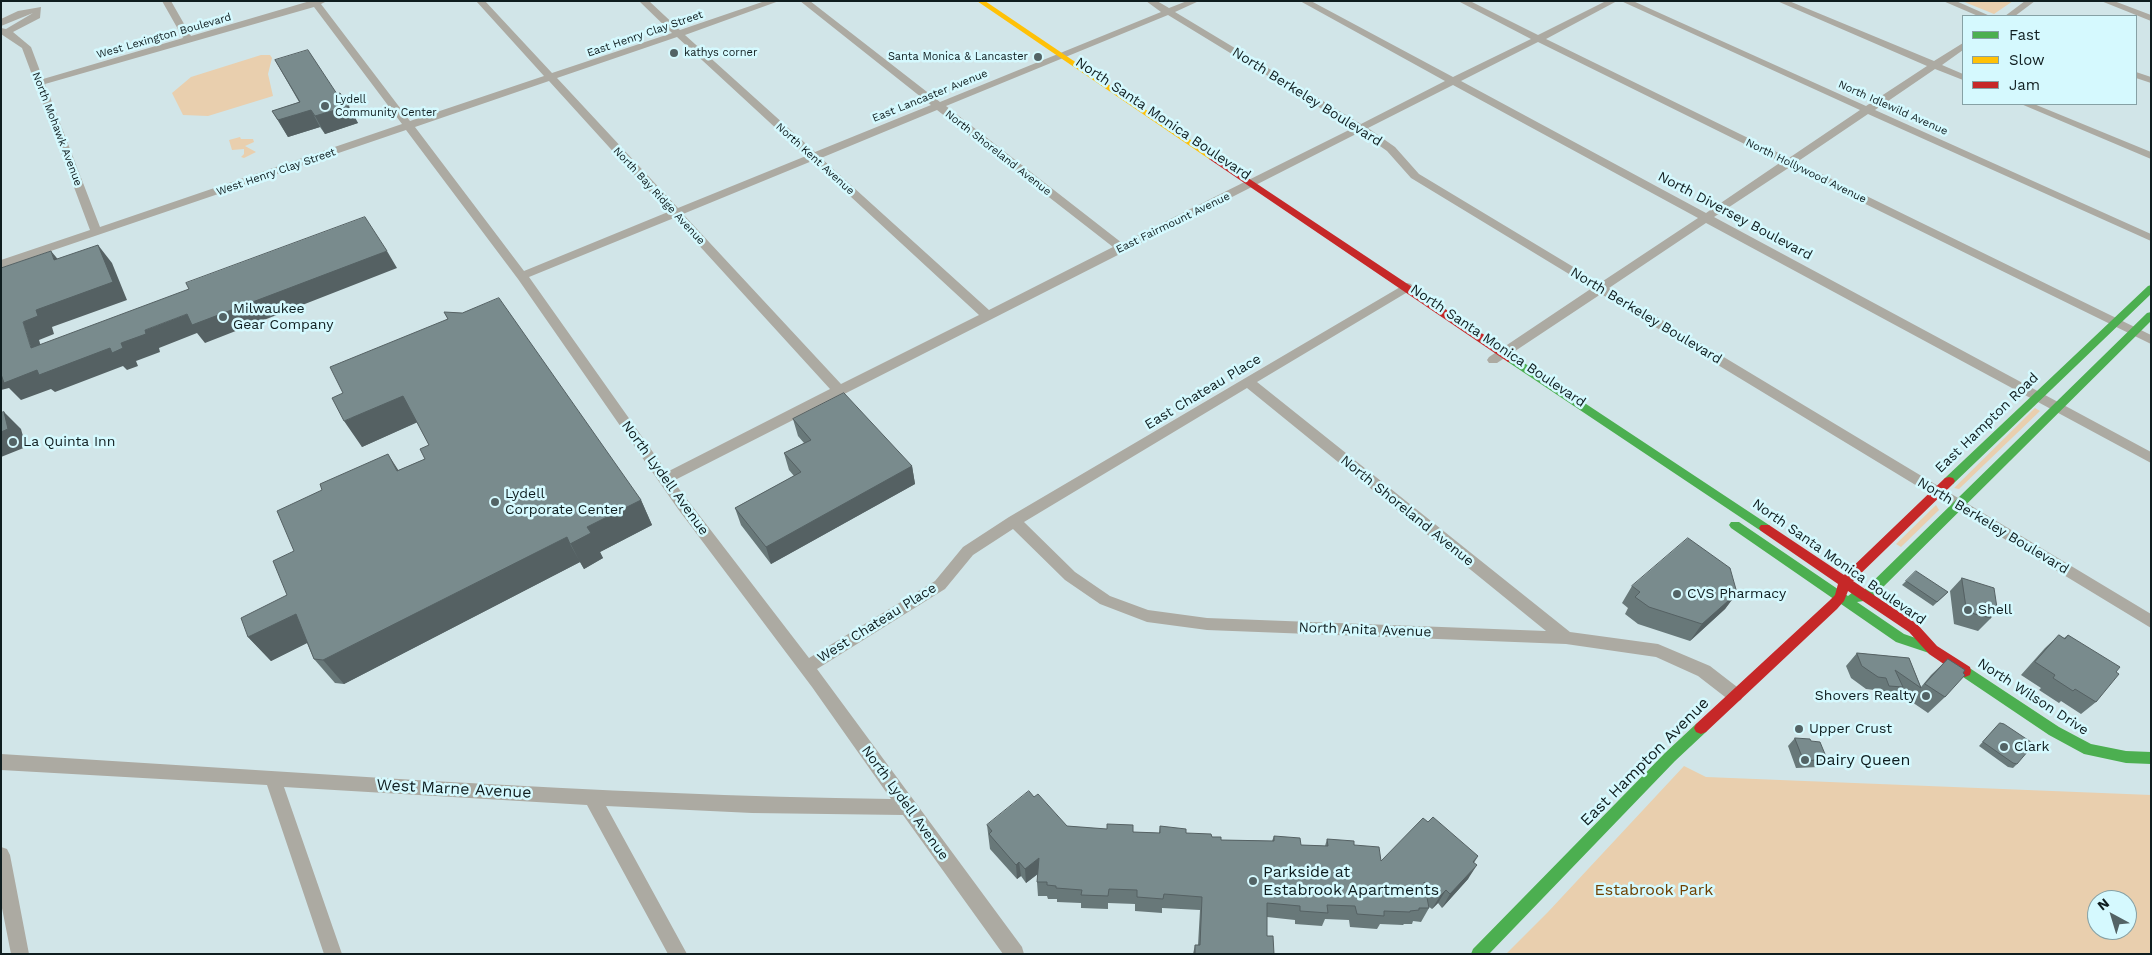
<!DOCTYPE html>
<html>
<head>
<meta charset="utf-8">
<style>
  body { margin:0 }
  #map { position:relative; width:2152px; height:955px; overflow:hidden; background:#d1e5e8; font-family:"Work Sans",sans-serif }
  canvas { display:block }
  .frame { position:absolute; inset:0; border:2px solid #0f1d1f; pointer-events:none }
  .legend { position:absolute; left:1962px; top:15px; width:175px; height:90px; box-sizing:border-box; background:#d5f9fe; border:1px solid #86a1a5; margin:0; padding:6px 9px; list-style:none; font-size:15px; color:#0f1d1f }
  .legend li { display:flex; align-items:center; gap:10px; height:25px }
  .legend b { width:25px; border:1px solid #86a1a5 }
  .north { position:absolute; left:2087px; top:890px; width:50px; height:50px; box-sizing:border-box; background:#d5f9fe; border:1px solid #86a1a5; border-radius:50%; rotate:321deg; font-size:14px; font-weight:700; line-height:20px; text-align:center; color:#0f1d1f }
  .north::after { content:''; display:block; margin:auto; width:18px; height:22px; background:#536365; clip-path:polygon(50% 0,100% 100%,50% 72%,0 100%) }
</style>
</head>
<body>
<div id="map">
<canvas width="2152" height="955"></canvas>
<div class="frame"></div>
<ul class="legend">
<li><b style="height:6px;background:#4caf50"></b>Fast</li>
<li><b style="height:6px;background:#ffc107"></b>Slow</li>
<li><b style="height:6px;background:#c62828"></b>Jam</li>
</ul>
<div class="north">N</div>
</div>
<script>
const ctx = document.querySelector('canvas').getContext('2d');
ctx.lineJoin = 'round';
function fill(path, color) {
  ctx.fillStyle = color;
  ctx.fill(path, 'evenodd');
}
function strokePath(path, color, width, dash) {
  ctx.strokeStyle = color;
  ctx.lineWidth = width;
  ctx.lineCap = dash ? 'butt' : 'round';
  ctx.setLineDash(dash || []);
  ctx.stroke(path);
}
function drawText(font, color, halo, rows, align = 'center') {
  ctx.font = font + ' "Work Sans",sans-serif';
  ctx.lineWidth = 5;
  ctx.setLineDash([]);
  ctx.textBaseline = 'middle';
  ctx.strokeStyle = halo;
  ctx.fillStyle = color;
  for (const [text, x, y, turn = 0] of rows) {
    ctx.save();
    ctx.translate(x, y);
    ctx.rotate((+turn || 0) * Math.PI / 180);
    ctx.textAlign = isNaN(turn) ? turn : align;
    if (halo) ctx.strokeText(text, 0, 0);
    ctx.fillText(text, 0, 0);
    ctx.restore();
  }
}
const green = new Path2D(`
  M1962 1H2013L1994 14Z
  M261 55H270L272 58 268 74 273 96 208 116 183 115 172 93 191 77Z
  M240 137 241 139H253L254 142 245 146 256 152 244 158 241 157 244 154V149L232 150 229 140Z
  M2035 408 2040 411 1959 489 1954 488Z
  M1936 505 1939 510 1901 547 1896 544Z
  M1684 766 1706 777 2151 795V954H1506L1548 912ZM2097 900H2127V930H2097Z`);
const street = new Path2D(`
  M162 1H171L191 36 310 1H327L321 4 410 121 544 76 476 1H485L552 73 672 33 639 1H649L680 30 765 1H779L685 35 815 152 931 105 800 1H810L940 102 1161 12 1146 1H1157L1169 8 1187 1H1199L1175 12 1361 124 1445 81 1300 1H1311L1453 77 1531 39 1458 1H1470L1538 35 1606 1H1617L1546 39 1789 158 1860 110 1621 1H1633L1866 106 1927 66 1777 1H1789L1934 61 1963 43V50L1942 65 1963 74V80L1935 69 1875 110 2151 234V241L1868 114 1797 162 2151 335V344L1790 167 1714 217 2151 452V463L1706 223 1609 288 2151 614V628L1601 294 1497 363H1489L1487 360 1489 357 1592 288 1411 178 1387 151 1360 132 673 481 809 658 935 581 963 547 1009 517 1407 283 1411 284 1413 287 1411 290 1257 382 1570 632 1658 644 1710 666 1741 690 1743 695 1741 700 1735 702 1729 700 1698 676 1656 657 1566 644 1207 630 1147 622 1100 604 1065 580 1013 529 973 555 945 589 817 669 1022 947 1024 954H1003L903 815 752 813 606 806 687 954H668L587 805 284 787 342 954H324L267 785 1 770V754C298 772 594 795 891 799L812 687 678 509 518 279 406 130 1 268V260L90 230 22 48 1 34V28L6 29 33 13 1 26V19L18 11 41 7 40 18 13 32 31 47 43 79 183 38ZM314 7 402 124 100 227 45 84ZM1168 15 1353 128 1122 243 946 106ZM677 37 806 156 678 208 557 78ZM1538 42 1781 162 1706 213 1461 81ZM549 81 668 212 524 271 415 127ZM1453 85 1698 218 1600 283 1419 174 1395 147 1368 128ZM937 110 1113 247 989 310 821 158ZM812 161 979 315 841 384 683 214ZM674 218 830 389 667 472 529 277ZM1247 388 1546 631 1207 618 1148 610 1110 596 1075 572 1024 522Z
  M1943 1H1956L1990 16H1978Z
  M2025 1H2035L2015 16H2005Z
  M2101 1H2114L2151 15V21Z
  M2136 72 2151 77V83L2136 78Z
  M2021 104H2034L2151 152V159Z
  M1 847 7 849 10 855 29 954H11L1 903Z`);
const fast = new Path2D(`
  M2151 285V294L1953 484H1945L1943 481 1945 478 2148 286Z
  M2151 312V321L1870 600 1857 602 1904 634 1933 644 1935 648 1933 652 1929 653 1896 642 1731 528 1729 525 1731 522H1739L1848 596 1853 592 1863 591 2147 313Z
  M1512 355 1769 525 1771 528 1769 531H1761L1508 362 1507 359Z
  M1965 665 2059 727 2091 744 2126 751 2151 752V764L2126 763 2084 754 2049 735 1960 675 1959 671 1960 667Z
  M1701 722 1706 724 1708 728 1706 732 1675 761 1489 954H1471L1473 949 1665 753 1696 724Z`);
const slow = new Path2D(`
  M977 1H985L1216 157 1212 160 1209 159Z`);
const jam = new Path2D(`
  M1212 154 1516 356 1517 359 1516 362H1508L1209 159V155Z
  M1949 477 1953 478 1955 481 1953 484 1853 581 1917 624 1937 646 1970 667 1971 671 1970 675 1965 677 1960 675 1929 654 1909 632 1848 591 1844 601 1837 609 1706 732 1701 734 1696 732 1694 728 1696 724 1829 601 1835 595 1838 584 1761 531 1759 528 1761 525H1769L1844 575 1945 478Z`);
const wall = new Path2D(`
  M275 60 337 94 358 123 325 134 320 127 288 137 272 111 299 102Z
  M444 312 641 500 652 525 600 552 603 558 584 569 580 562 344 684 335 683 314 659 307 643 271 661 248 637 287 595 294 551 399 470 425 459 429 445 417 422 362 447 343 393 448 319Z
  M793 419 912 466 915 484 771 564 741 525 735 508 794 476 789 470 784 453 804 443 798 436Z
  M1962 578 1997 608 1991 615V618L1978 631 1954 624 1950 591Z
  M1906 581 1948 592 1933 606 1902 585Z
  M1632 586 1737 593 1725 609 1690 641 1638 624 1625 614 1628 608 1622 603Z
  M2059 635 2064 638 2068 635 2116 672 2096 702 2081 714 2061 701 2059 703 2039 690 2041 688 2021 675 2045 648Z
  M1857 653 1909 658 1921 687 1931 675 1948 659 1945 697 1928 713 1909 700 1911 697 1909 700 1898 692 1891 699 1877 698 1874 690 1866 689 1851 678 1846 666Z
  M2000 723 2017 764 2013 768 2008 767 1979 746 1996 727Z
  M1795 738 1827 759 1819 767 1796 768 1788 746Z
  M1034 797 1067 826 1133 832 1159 833 1160 826 1186 833 1212 837 1221 840 1272 841 1274 836 1301 845 1325 846 1327 839 1354 845 1381 861 1428 822 1478 856 1474 863 1468 879 1442 908 1438 903 1432 909 1428 906 1429 908 1421 922 1413 921 1412 924H1404L1403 925 1380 924 1377 929 1350 927 1349 920 1325 919 1322 926 1295 924V920L1267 917V936L1274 954H1193L1195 945H1198L1200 910 1162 908V913L1135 911V904L1108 903V909L1081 908V903L1057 902V899H1048L1047 896H1038L1037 882 1038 874 1026 883 1021 876 1017 879 990 849 987 825Z`);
const shadedWall = new Path2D(`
  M349 106 358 123 325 134 315 116Z
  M311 110 320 127 288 137 278 120Z
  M98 245 112 263 127 300 52 327 54 334 39 340 47 365 31 348 23 322 36 310Z
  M51 251 66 269 54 260Z
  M387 251 397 268 205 343 197 333 159 348 160 352 136 361 138 366 127 370 123 366 55 392 51 389 21 400 9 388 1 390V370H37L121 343 145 330 187 314Z
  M403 396 418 422 362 447 344 421Z
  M4 412 21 429 26 447 1 457V432Z
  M388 454 404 479 397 471Z
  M912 466 915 484 771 564 766 547Z
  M641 500 652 525 600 552 603 558 584 569 570 544 587 527Z
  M567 537 580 562 344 684 323 660Z
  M1737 593 1725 609 1690 641 1702 624Z
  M296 614 317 638 271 661 248 637Z
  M1039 858 1040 872 1026 883 1025 869Z
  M1019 862 1021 876 1017 879 1016 865Z
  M1477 865 1468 879 1442 908 1450 894Z
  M1446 890 1438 903 1432 909 1440 896Z`);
const building = new Path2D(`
  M308 50 337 94 340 93 349 106 315 116 311 110 278 120 272 111 300 102 275 60Z
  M365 217 387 251 192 325 187 314 145 330 146 334 121 343 123 348 112 353 110 348 39 375 37 370 4 383 1 374V268L51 251 54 260 98 245 113 282 36 310 38 316 23 322 31 348 189 289 186 283Z
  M499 298 641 500 587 527 591 533 570 544 567 537 323 660 314 659 296 614 248 637 241 618 287 595 273 561 294 551 277 511 322 490 320 484 388 454 397 471 425 459 420 449 429 445 403 396 344 421 332 398 343 393 330 367 448 319 444 312 462 313Z
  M844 393 912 466 766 547 735 508 801 472 784 453 811 440 793 419Z
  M4 412 8 429 1 432V413Z
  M1688 538 1730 568 1737 593 1702 624 1649 607 1635 597 1640 592 1632 586Z
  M1916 571 1948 592 1937 602 1906 581Z
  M1962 578 1994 588 1997 608 1989 606 1991 618 1967 612Z
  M2059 635 2065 639 2068 635 2120 667 2116 672 2119 674 2096 702 2075 689 2073 691 2053 678 2055 675 2035 662Z
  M1857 653 1909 658 1921 688 1895 670 1903 687 1889 686 1886 678 1878 677 1862 666Z
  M1948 659 1965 670 1963 673 1965 675 1945 697 1925 684Z
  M2000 723 2004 724 2034 744 2017 764 2013 763 1983 742Z
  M1795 738 1810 739 1811 741 1820 742 1827 759 1804 761Z
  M1029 791 1034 797 1038 794 1067 826 1107 829V824L1133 825V832L1160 833V826L1186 829V833L1211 834 1212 837H1221V840L1274 841V836L1300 838 1301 845 1328 846 1327 839 1354 841V845L1379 847 1381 861 1423 818 1428 822 1433 817 1478 856 1473 862 1477 865 1450 894 1446 890 1440 896 1424 882 1429 908H1419V910L1410 911V912L1384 911V916L1357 914 1355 906 1327 905 1328 913 1300 911V906L1267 903V936H1273L1274 954H1195V945H1200L1202 897 1164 894 1163 899 1137 897V890L1109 889 1108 896 1081 895 1082 890 1056 888V886L1047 885V882H1037L1039 858 1025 869 1019 862 1016 865 989 834 992 831 987 825Z`);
const markers = [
  [674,53,5,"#536365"],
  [1038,57,5,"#536365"],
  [325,106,5,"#536365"],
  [223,317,5,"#536365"],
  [13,442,5,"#536365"],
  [495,502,5,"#536365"],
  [1677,594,5,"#536365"],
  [1968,610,5,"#536365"],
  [1926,696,5,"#536365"],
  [1799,729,5,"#536365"],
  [2004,747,5,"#536365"],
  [1805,760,5,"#536365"],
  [1253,881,5,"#536365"]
];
const farStreetnames = [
  ["East Henry Clay Street",645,34,-19],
  ["West Lexington Boulevard",164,36,-16],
  ["East Lancaster Avenue",930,96,-22],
  ["North Idlewild Avenue",1893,108,24],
  ["North Mohawk Avenue",57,129,69],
  ["North Shoreland Avenue",998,153,38],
  ["North Kent Avenue",815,159,42],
  ["North Hollywood Avenue",1806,171,26],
  ["West Henry Clay Street",276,172,-19],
  ["North Bay Ridge Avenue",659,196,47],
  ["East Fairmount Avenue",1173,223,-26]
];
const farPoinames = [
  ["kathys corner",684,53],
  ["Santa Monica & Lancaster",1028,57,"right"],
  ["Lydell",335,100],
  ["Community Center",335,113]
];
const streetNames = [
  ["North Berkeley Boulevard",1307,97,32],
  ["North Santa Monica Boulevard",1163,119,34],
  ["North Diversey Boulevard",1735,216,28],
  ["North Berkeley Boulevard",1646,316,31],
  ["North Santa Monica Boulevard",1498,346,34],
  ["East Chateau Place",1203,392,-31],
  ["East Hampton Road",1987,423,-44],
  ["North Lydell Avenue",665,478,54],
  ["North Shoreland Avenue",1407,511,39],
  ["North Berkeley Boulevard",1993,526,31],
  ["North Santa Monica Boulevard",1839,562,35],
  ["West Chateau Place",877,623,-32],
  ["North Anita Avenue",1365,630,2],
  ["North Wilson Drive",2033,697,33],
  ["North Lydell Avenue",905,803,54]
];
const poiNames = [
  ["Milwaukee",233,309],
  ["Gear Company",233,325],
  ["La Quinta Inn",23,442],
  ["Lydell",505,494],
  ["Corporate Center",505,510],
  ["CVS Pharmacy",1687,594],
  ["Shell",1978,610],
  ["Shovers Realty",1916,696,"right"],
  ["Upper Crust",1809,729],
  ["Clark",2014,747]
];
const nearPoinames = [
  ["Dairy Queen",1815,760],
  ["Parkside at",1263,872],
  ["Estabrook Apartments",1263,890]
];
const nearStreetnames = [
  ["East Hampton Avenue",1645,762,-45],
  ["West Marne Avenue",454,789,3]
];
const nearParknames = [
  ["Estabrook Park",1654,890]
];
fill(green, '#e9cfae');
fill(street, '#acaaa2');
fill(fast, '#4caf50');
fill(slow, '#ffc107');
fill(jam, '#c62828');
fill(wall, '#687879');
fill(shadedWall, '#556163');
fill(building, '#798b8d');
strokePath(building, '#556163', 1);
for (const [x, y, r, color] of markers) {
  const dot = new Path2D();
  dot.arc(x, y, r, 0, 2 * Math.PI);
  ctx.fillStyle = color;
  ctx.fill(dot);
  strokePath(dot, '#d5f9fe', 2);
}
drawText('11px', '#0f1d1f', '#d5f9fe', farStreetnames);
drawText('11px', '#0f1d1f', '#d5f9fe', farPoinames, 'left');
drawText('14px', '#0f1d1f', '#d5f9fe', streetNames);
drawText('14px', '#0f1d1f', '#d5f9fe', poiNames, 'left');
drawText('16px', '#0f1d1f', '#d5f9fe', nearPoinames, 'left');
drawText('16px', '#0f1d1f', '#d5f9fe', nearStreetnames);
drawText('16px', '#6f4000', '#d5f9fe', nearParknames);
</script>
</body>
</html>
